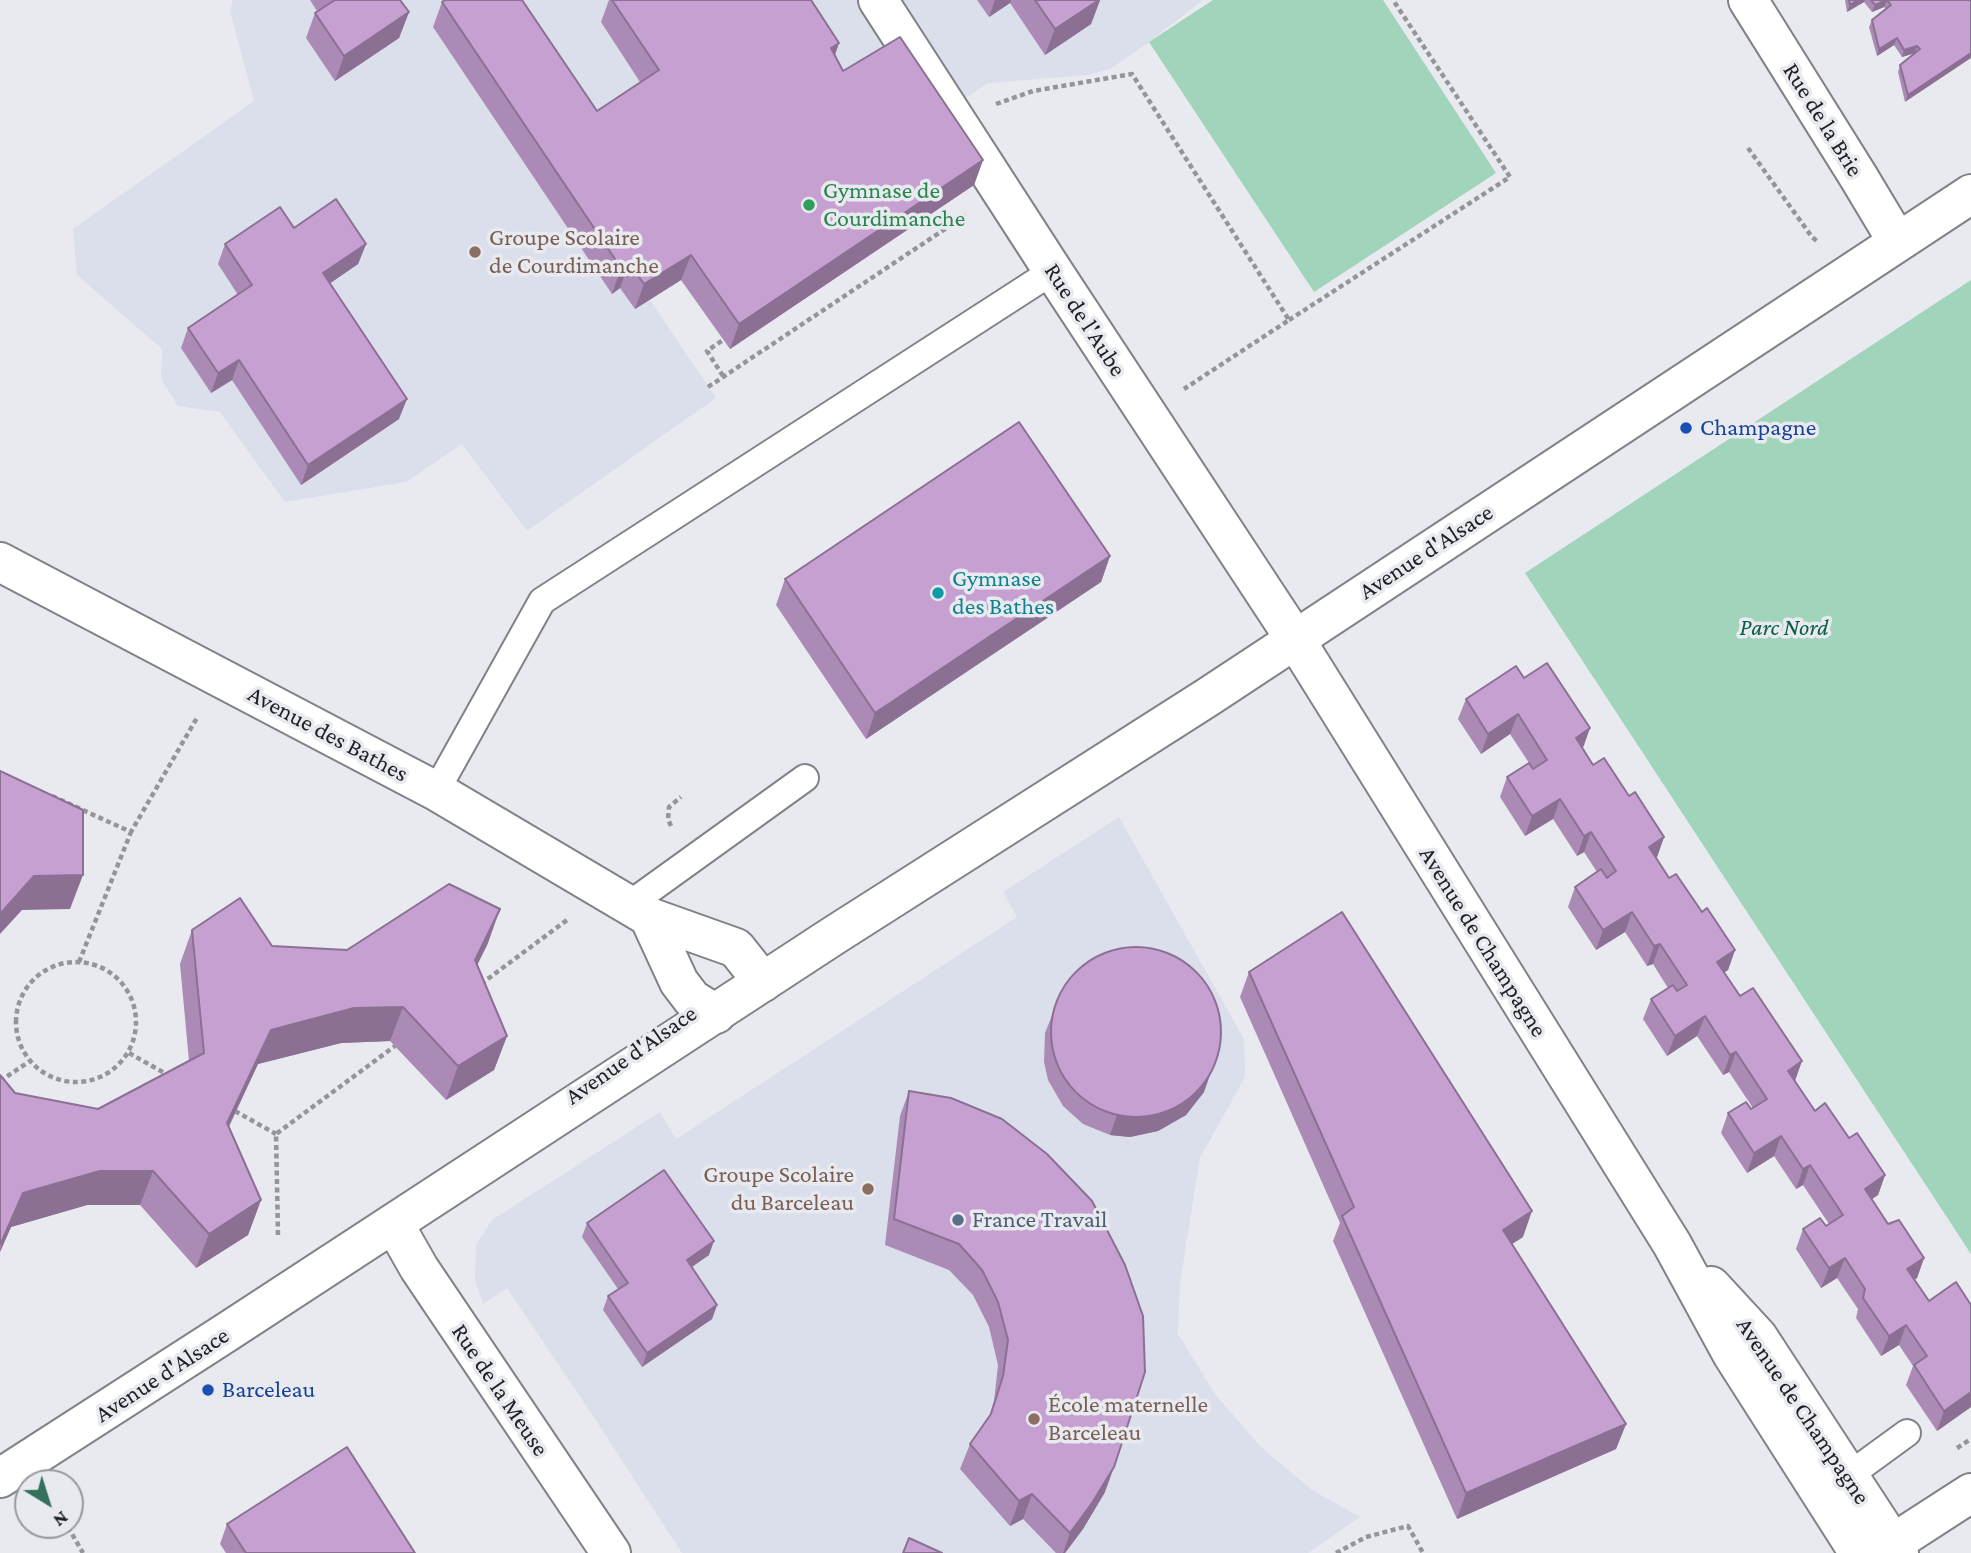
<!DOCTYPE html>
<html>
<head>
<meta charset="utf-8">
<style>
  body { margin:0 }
  #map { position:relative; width:1971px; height:1553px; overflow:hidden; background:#e8eaef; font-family:"Crimson Pro",serif }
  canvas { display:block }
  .north { position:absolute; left:14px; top:1469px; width:70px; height:70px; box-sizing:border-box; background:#e8eaef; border:2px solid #98999d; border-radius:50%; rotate:142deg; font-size:19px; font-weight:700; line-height:28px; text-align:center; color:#1f2022 }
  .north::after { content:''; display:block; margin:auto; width:24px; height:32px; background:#33715d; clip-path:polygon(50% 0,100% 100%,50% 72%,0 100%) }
</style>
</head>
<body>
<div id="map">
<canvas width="1971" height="1553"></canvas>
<div class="north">N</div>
</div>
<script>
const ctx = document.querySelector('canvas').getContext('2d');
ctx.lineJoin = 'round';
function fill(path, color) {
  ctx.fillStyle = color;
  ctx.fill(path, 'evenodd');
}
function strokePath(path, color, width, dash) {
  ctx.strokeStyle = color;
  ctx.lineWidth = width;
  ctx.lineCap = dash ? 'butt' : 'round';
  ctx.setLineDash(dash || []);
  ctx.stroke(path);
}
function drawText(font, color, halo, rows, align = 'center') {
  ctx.font = font + ' "Crimson Pro",serif';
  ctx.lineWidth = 7;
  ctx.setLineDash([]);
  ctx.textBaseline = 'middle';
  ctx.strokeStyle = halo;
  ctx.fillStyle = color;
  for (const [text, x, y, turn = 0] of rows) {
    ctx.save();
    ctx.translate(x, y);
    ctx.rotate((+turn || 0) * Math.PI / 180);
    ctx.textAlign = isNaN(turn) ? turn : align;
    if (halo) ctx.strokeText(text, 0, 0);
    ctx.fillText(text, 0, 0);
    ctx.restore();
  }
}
const built = new Path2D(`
  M233 0H1203L1149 42 1110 69 1088 75 988 83 931 121 974 185 730 349 681 280 650 300 716 398 527 531 462 444 406 482 285 502 220 412 178 406 161 379 162 349 77 275 73 229 254 101 230 11Z
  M1119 817 1244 1039 1245 1077 1200 1158 1180 1283 1178 1334 1215 1394 1261 1447 1312 1490 1360 1517 1308 1553H682L595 1419 507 1288 483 1304 475 1280 476 1245 492 1220 660 1112 676 1139 1017 917 1003 892Z`);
const green = new Path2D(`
  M1213 0H1383L1496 173 1314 292 1149 42Z
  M1971 280V1254L1525 573Z`);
const path = new Path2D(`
  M996 104 1033 91 1132 74 1289 320 1184 389
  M1748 148 1812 237 1819 243
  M1289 320 1510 177 1393 0
  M723 376 707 351 723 340
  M708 387 966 215
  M52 796 131 832 198 716
  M671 826 668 819 669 807 681 797
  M16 1022a60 60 0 1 1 120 0a60 60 0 1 1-120 0Z
  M79 962 131 832
  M481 984 567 920
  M129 1053 168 1075
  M0 1081 30 1061
  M235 1111 276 1134
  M278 1235 276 1134 395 1046
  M1957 1448 1971 1439
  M68 1527 83 1553
  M1336 1553 1366 1537 1408 1526 1423 1553`);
const service = new Path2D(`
  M436 791 542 601 1053 271
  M630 904 805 778
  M1848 1476 1907 1433`);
const minor = new Path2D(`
  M878 0 1053 271 1295 639 1672 1244 1732 1354 1859 1553
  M1748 0 1858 176 1897 241
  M0 562 436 791 649 917 736 948 763 982
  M649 917 679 982 692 999 716 1014
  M394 1224 419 1268 611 1553
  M1711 1286 1758 1337 1899 1553
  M1878 1553 1971 1493`);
const tertiary = new Path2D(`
  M0 1478 227 1332 833 936 1208 697 1971 194`);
const wall = new Path2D(`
  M310 0H400L409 12 399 38 335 81 306 38 315 13 317 11Z
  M609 0H811L839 43 835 55 843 71 983 160 974 185 730 349 681 280 635 309 620 288 612 294 433 27 442 2 597 111 640 82 601 22Z
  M977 0H1100L1091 24 1045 55 1010 3 989 17Z
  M1845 0H1970L1905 102 1898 72 1900 65 1915 53 1902 57 1894 45 1877 56 1869 27 1872 20 1886 9 1884 7 1872 12 1864 2 1847 12Z
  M294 228 366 244 358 264 330 283 399 419 301 485 232 380 211 393 181 348 188 328 238 295 218 264 225 244Z
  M1110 556 1101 582 866 739 776 605 785 579Z
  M1524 678 1582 748 1593 765 1629 796 1664 837 1657 857 1656 858 1669 878 1702 912 1735 950 1728 970 1724 972 1795 1081 1815 1111 1849 1138 1885 1175 1878 1195 1872 1199 1888 1224 1924 1258 1917 1278 1914 1280 1929 1301 1971 1305V1407L1937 1431 1906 1385 1913 1366 1899 1345 1881 1356 1856 1318 1858 1309 1837 1278 1821 1288 1796 1249 1803 1229 1826 1226 1829 1224 1803 1185 1796 1189 1774 1156 1747 1173 1721 1133 1728 1113 1753 1108 1729 1072 1723 1075 1697 1036 1667 1056 1643 1019 1651 999 1668 988 1653 964 1647 966 1625 932 1596 950 1568 907 1575 887 1597 872 1584 852 1577 856 1553 819 1525 836 1500 797 1507 777 1533 769 1510 734 1481 754 1458 719 1466 699Z
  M192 930 272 946 347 950 488 943 477 965 507 1036 494 1070 446 1100 390 1041 341 1043 258 1064 229 1127 261 1200 248 1235 196 1268 140 1205H87L11 1227 0 1252V1075L15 1093 98 1109 189 1061 180 964Z
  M1249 972 1523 1237 1512 1244 1626 1424 1616 1449 1457 1519 1333 1241 1340 1223 1240 997Z
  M1053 1013 1204 1092 1186 1115 1158 1131 1130 1137 1110 1135 1083 1124 1063 1106 1048 1080 1044 1062 1045 1033Z
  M909 1091 1105 1492 1083 1529 1065 1553H1056L1023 1519 1010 1526 960 1469 970 1444 989 1417 994 1401 998 1365 989 1327 973 1295 949 1270 885 1245 900 1116Z
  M587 1223 709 1255 691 1267 717 1305 712 1319 642 1367 603 1310 608 1296 618 1289 582 1237Z
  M227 1524 415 1553H226L220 1544Z`);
const shadedWall = new Path2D(`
  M995 0H1011L1010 3 989 17Z
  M1099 0H1100L1091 24 1045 55 1055 29Z
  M1858 0H1865L1864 2 1847 12 1850 5Z
  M1887 0 1884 7 1872 12 1875 5Z
  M409 12 399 38 335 81 344 56Z
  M1897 38 1894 45 1877 56 1879 49Z
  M839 43 830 68 831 48Z
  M1917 46 1915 53 1902 57 1904 50Z
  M1971 53V58L1905 102 1908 95Z
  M983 160 974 185 730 349 739 324Z
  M366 244 358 264 316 293 323 273Z
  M691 255 681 280 635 309 644 284Z
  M629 263 620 288 612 294 621 268Z
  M239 360 232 380 211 393 218 373Z
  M407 399 399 419 301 485 308 465Z
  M1110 556 1101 582 866 739 875 713Z
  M1518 714 1510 734 1481 754 1488 734Z
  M1590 728 1583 748 1576 738Z
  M1560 799 1553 819 1525 836 1532 816Z
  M1591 832 1584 852 1577 856 1584 836Z
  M1664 837 1657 857 1641 867 1649 847Z
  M83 875 70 909 22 910 0 934V914L34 876Z
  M500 909 488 943 463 994 475 960Z
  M1632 912 1625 932 1596 950 1603 930Z
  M1660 944 1653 964 1647 966 1654 946Z
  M1735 950 1728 970 1710 982 1717 962Z
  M403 1007 390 1041 341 1043 258 1064 214 1157 227 1123 271 1030 354 1008Z
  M1705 1016 1697 1036 1667 1056 1675 1036Z
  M507 1036 494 1070 446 1100 458 1066Z
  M1736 1052 1729 1072 1723 1075 1730 1055Z
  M1802 1061 1795 1081 1788 1071Z
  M1211 1072 1204 1092 1186 1115 1158 1131 1130 1137 1110 1135 1117 1115Z
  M1781 1136 1774 1156 1747 1173 1754 1153Z
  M1810 1165 1803 1185 1796 1189 1803 1169Z
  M100 1171H153L140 1205H87L11 1227 0 1252 1 1243 23 1193Z
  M1885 1175 1878 1195 1857 1209 1865 1189Z
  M261 1200 248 1235 196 1268 209 1234Z
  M1532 1211 1523 1237 1493 1256 1503 1230Z
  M714 1241 709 1255 682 1274 687 1260Z
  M1845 1258 1837 1278 1821 1288 1829 1268Z
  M1924 1258 1917 1278 1900 1289 1907 1269Z
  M717 1305 712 1319 642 1367 647 1353Z
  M1906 1325 1899 1345 1881 1356 1889 1336Z
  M1971 1392V1407L1937 1431 1944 1411Z
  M1626 1424 1616 1449 1457 1519 1466 1493Z
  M1114 1467 1105 1492 1083 1529 1065 1553H1063L1070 1533Z
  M1032 1494 1023 1519 1010 1526 1019 1501Z`);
const building = new Path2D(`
  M335 0H400L409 12 344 56 315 13Z
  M445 0H522L597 111 659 70 612 0H811L839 43 831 48 843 71 900 37 983 160 739 324 691 255 644 284 629 263 621 268 442 2Z
  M1035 0H1099L1055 29Z
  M1849 0H1858L1850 5Z
  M1871 0H1970L1971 2V53L1908 95 1900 65 1920 49 1917 46 1904 50 1897 38 1879 49 1872 20 1891 5 1887 0 1875 5Z
  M336 199 366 244 323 273 407 399 308 465 239 360 218 373 188 328 252 285 225 244 280 207 294 228Z
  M1019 422 1110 556 875 713 785 579Z
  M1547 663 1590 728 1576 738 1593 765 1604 758 1629 796 1635 792 1664 837 1649 847 1669 878 1676 874 1702 912 1707 908 1735 950 1717 962 1740 996 1753 988 1802 1061 1788 1071 1815 1111 1825 1103 1849 1138 1857 1133 1885 1175 1865 1189 1888 1224 1899 1220 1924 1258 1907 1269 1929 1301 1956 1282 1971 1305V1392L1944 1411 1914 1365 1927 1356 1906 1325 1889 1336 1863 1298 1865 1289 1845 1258 1829 1268 1803 1229 1820 1218 1826 1226 1843 1215 1810 1165 1803 1169 1781 1136 1754 1153 1728 1113 1746 1102 1751 1109 1767 1099 1736 1052 1730 1055 1705 1016 1675 1036 1651 999 1673 985 1677 991 1687 985 1660 944 1654 946 1632 912 1603 930 1575 887 1601 869 1607 878 1616 871 1591 832 1584 836 1560 799 1532 816 1507 777 1529 763 1533 769 1547 760 1518 714 1488 734 1466 699 1516 666 1524 678Z
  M0 771 83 810V875L34 876 0 914Z
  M449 884 500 909 475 960 507 1036 458 1066 403 1007 354 1008 271 1030 227 1123 261 1200 209 1234 153 1171H100L23 1193 1 1243H0V1075L15 1093 98 1109 204 1053 192 930 240 898 272 946 347 950Z
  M1342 912 1532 1211 1503 1230 1626 1424 1466 1493 1342 1216 1354 1207 1249 972Z
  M1051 1032a85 85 0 1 1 170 0a85 85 0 1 1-170 0Z
  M909 1091 951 1098 1002 1119 1047 1154 1092 1201 1125 1265 1143 1316 1145 1372 1114 1467 1092 1503 1070 1533 1032 1494 1019 1501 970 1444 991 1414 1003 1376 1008 1340 998 1302 982 1270 959 1244 894 1219Z
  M664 1170 714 1241 687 1260 717 1305 647 1353 608 1296 628 1283 587 1223Z
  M347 1447 415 1553H246L227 1524Z
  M909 1538 942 1553H903Z`);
const markers = [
  [809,205,7,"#2e9e5b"],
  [475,252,7,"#8d6e63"],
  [1686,428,7,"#1a4fb4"],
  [938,593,7,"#0f9aa8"],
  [868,1189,7,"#8d6e63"],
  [958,1220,7,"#5c6f8a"],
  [208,1390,7,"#1a4fb4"],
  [1034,1419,7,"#8d6e63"]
];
const streetNames = [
  ["Rue de la Brie",1823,120,58],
  ["Rue de l'Aube",1085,320,57],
  ["Avenue d'Alsace",1426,552,-33],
  ["Avenue des Bathes",328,734,28],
  ["Avenue de Champagne",1483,942,58],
  ["Avenue d'Alsace",631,1055,-35],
  ["Avenue d'Alsace",162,1375,-33],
  ["Rue de la Meuse",500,1390,56],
  ["Avenue de Champagne",1803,1411,56]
];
const leisureNames = [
  ["Gymnase de",823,191],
  ["Courdimanche",823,219]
];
const educationNames = [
  ["Groupe Scolaire",489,238],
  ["de Courdimanche",489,266],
  ["Groupe Scolaire",854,1175,"right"],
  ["du Barceleau",854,1203,"right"],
  ["École maternelle",1048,1405],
  ["Barceleau",1048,1433]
];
const transitNames = [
  ["Champagne",1700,428],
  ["Barceleau",222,1390]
];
const cultureNames = [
  ["Gymnase",952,579],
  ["des Bathes",952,607]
];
const parkNames = [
  ["Parc Nord",1784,628]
];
const serviceNames = [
  ["France Travail",972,1220]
];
fill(built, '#dbdfec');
fill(green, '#a0d4bb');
strokePath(service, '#808287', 30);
strokePath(minor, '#808287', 42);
strokePath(tertiary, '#808287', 42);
strokePath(path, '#949599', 4.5, [5, 3.5]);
strokePath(service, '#fff', 26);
strokePath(minor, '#fff', 38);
strokePath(tertiary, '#fff', 38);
fill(wall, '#ab8ab5');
fill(shadedWall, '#8b7093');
fill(building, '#c7a0d2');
strokePath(building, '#8b7093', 2);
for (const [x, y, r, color] of markers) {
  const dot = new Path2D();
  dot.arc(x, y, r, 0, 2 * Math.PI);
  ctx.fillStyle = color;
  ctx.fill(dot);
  strokePath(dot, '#e8eaef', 2.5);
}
drawText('24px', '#1f2022', '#e8eaef', streetNames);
drawText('24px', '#27864d', '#e8eaef', leisureNames, 'left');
drawText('24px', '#785e54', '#e8eaef', educationNames, 'left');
drawText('24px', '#164399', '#e8eaef', transitNames, 'left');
drawText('24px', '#0d838f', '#e8eaef', cultureNames, 'left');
drawText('italic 24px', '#065f42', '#e8eaef', parkNames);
drawText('24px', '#4e5e75', '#e8eaef', serviceNames, 'left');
</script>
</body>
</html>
